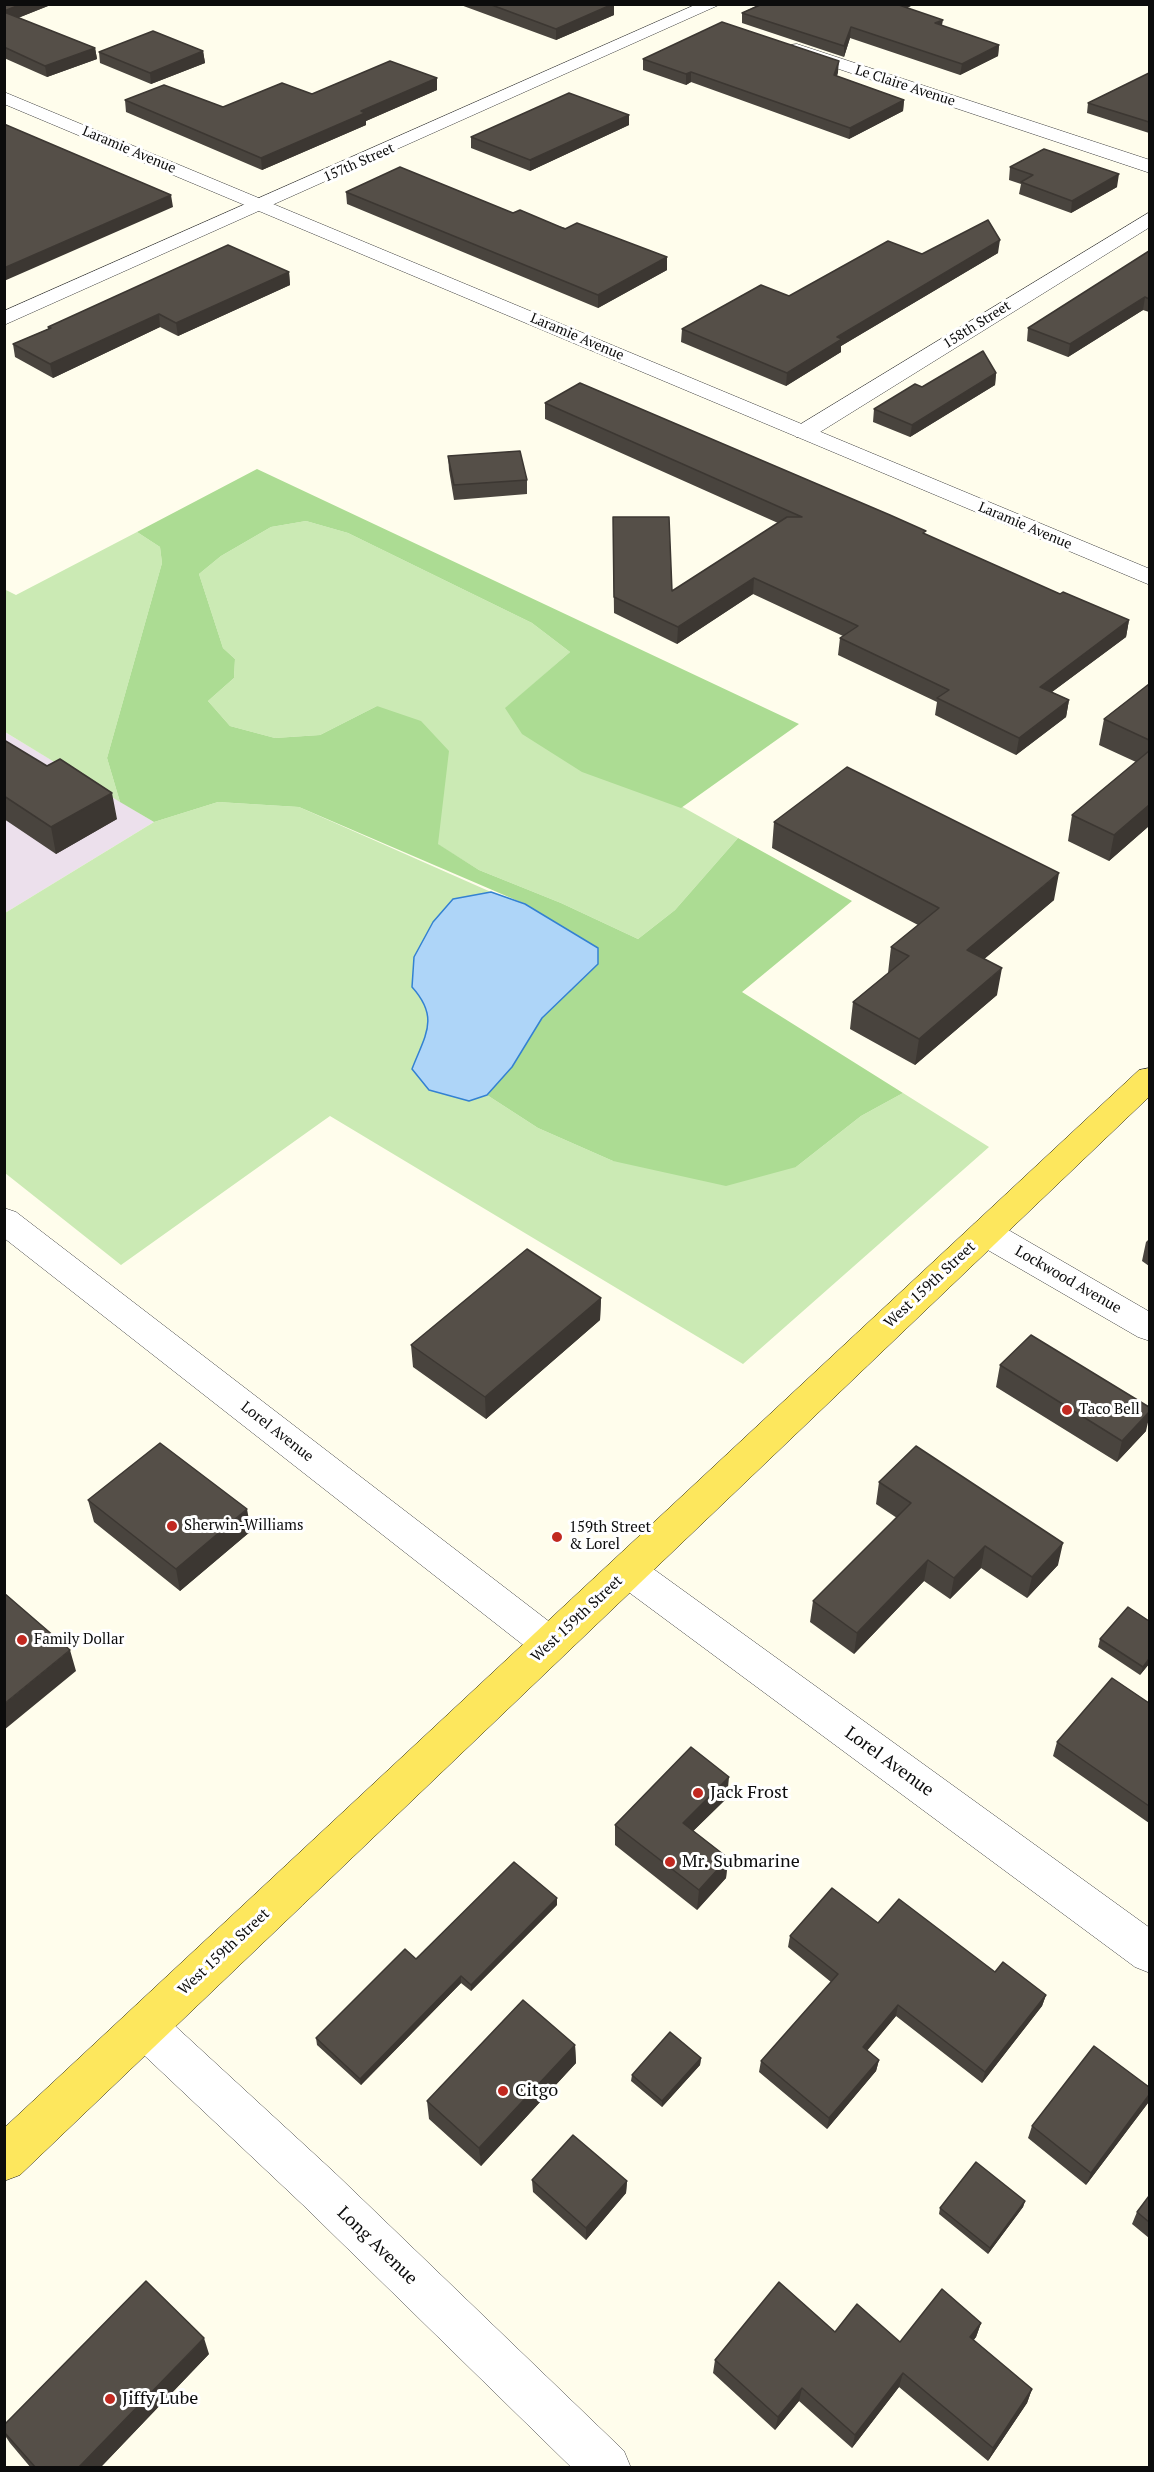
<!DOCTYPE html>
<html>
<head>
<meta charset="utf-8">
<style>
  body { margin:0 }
  #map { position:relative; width:1154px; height:2472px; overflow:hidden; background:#fffdec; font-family:"PT Serif",serif }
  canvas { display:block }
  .frame { position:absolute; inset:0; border:6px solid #0c0c0c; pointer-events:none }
</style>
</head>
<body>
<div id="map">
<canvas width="1154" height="2472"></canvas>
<div class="frame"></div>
</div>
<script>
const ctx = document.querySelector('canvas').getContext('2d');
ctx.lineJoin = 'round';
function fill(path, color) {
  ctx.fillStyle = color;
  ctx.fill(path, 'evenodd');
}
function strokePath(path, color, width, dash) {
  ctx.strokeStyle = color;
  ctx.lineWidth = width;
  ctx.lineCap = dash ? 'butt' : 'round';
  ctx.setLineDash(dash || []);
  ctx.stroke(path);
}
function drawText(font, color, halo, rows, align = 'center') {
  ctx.font = font + ' "PT Serif",serif';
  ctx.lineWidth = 6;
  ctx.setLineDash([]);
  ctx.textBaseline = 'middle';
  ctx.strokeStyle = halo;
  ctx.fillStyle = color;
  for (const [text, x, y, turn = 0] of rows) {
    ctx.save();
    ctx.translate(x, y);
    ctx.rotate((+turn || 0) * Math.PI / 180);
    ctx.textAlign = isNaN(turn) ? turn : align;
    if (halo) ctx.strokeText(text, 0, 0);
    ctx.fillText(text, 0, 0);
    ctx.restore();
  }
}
const industrial = new Path2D(`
  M5 732 154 822 5 913Z`);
const green = new Path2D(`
  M306 521 348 533 532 623 570 652 506 708 738 838 675 910 638 939 561 903 479 870 437 844 441 804 377 706 320 735 275 738 230 726 208 701 234 678 235 659 223 648 199 574 221 556 271 527Z
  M137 532 160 547 162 563 107 758 120 802 5 732 4 589 16 595Z
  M218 802 299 807 491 892 453 899 412 987C440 1018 425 1035 412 1069L469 1101 487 1095 538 1128 613 1161 796 1167 861 1116 903 1093 989 1147 743 1364 330 1116 121 1265 5 1173V913L154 822Z`);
const forest = new Path2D(`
  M257 469 799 724 681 808 582 772 522 734 505 708 570 652 532 623 348 533 306 521 271 527 221 556 199 574 223 648 235 659 234 678 208 701 230 726 275 738 320 735 377 706 421 721 449 751 438 844 479 870 561 903 638 939 675 910 738 838 852 901 742 992 903 1093 861 1116 796 1167 726 1186 613 1161 538 1128 487 1095 512 1067 542 1018 598 964 525 904 299 807 218 802 154 822 120 802 107 758 162 563 160 547 137 532Z`);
const water = new Path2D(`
  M491 892 525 904 598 948V964L542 1018 512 1067 487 1095 469 1101 429 1090 412 1069C425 1035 440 1018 412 987L414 957 433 922 453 899Z`);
const minor = new Path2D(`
  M697 4H721L4 325V311Z
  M797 44 1150 160V173L791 53 788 49 791 45Z
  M1150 212V227L812 437H796L793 432 796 427Z
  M4 1208 16 1212 564 1633 569 1644 564 1655 550 1660 536 1655 4 1238Z
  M986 1221 998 1224 1150 1312V1341L1138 1337 974 1242 970 1233 974 1224Z
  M628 1556 641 1560 1150 1928V1973L1135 1967 615 1582 609 1571 615 1560Z
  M145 2006 160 2012 335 2173 624 2451 631 2468H572L303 2205 130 2042 123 2027 130 2012Z`);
const tertiary = new Path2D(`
  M4 92 1150 569V585L4 104Z`);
const primary = new Path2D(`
  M1150 1068V1096L20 2175 4 2181V2128L1139 1070Z`);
const wall = new Path2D(`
  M4 4H53L18 18 95 48 97 59 47 77 4 58Z
  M458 4H614V15L556 40Z
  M756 4H915L907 8 942 26 999 45 998 56 960 75 850 38 844 57 742 23V13L756 6Z
  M203 51 205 63 151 84 100 63 99 52Z
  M643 59 838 72 837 76 904 100 903 111 849 139 691 82 686 85 643 70Z
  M1149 73V133L1087 113 1088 103Z
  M437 78V90L366 121V125L262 170 126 112 125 100 223 107Z
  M629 125 530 171 471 148V137Z
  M1010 167 1117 187 1071 213 1019 194 1021 184 1009 180Z
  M346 192 513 213 667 257V270L598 308 347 204Z
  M1149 251V312L1143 310 1068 357 1027 341 1028 328Z
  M998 253 841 346V352L786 386 681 342 682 329 789 296 922 254Z
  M289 272 290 285 178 336 160 327 53 378 15 357 13 344 48 329V327Z
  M996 373 995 385 910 437 873 422 874 409 922 387Z
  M545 403 926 535 1060 594 1129 620 1126 637 1052 692 1069 700 1066 717 1016 755 935 715 937 702 838 655 840 638 843 636 753 594 677 644 614 613 613 533 672 591 778 523 545 419Z
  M448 456 527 480V494L454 500 449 470Z
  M1149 684V826L1109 861 1068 841 1072 815 1136 762 1099 745 1104 719Z
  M4 740 117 819 56 854 4 819Z
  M774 822 1054 900 984 959 997 995 915 1065 850 1029 853 1002 888 973 891 947 918 925 772 848Z
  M1149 1239V1266L1142 1261 1146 1242Z
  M601 1298 600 1320 486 1419 413 1367 411 1345Z
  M1000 1365 1146 1431 1117 1462 996 1387Z
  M879 1482 1058 1565 1027 1598 981 1568 950 1599 924 1581 854 1654 810 1622 813 1601 897 1518 876 1504Z
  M88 1500 251 1531 180 1591 94 1522Z
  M1100 1639 1149 1664 1140 1675 1098 1647Z
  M1149 1703V1823L1053 1756 1057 1742Z
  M727 1798 693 1831 728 1858 726 1878 697 1910 615 1845V1825Z
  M557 1905 471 1991 461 1983 361 2085 317 2045 316 2038 416 1959Z
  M878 1923 1046 1995 1042 2006 982 2083 896 2016 867 2050 879 2060 876 2071 827 2129 759 2072 761 2061 831 1982 788 1947 790 1936Z
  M575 2045 576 2063 481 2166 429 2119 427 2101Z
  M701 2058 700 2065 662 2107 631 2081 632 2075Z
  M1148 2103 1086 2185 1028 2138 1032 2126Z
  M532 2180 627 2181 626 2193 586 2240 533 2192Z
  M1149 2196V2238L1132 2224 1137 2212Z
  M1025 2201 1023 2207 988 2254 939 2214 940 2208Z
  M981 2323 976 2337 973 2341 1032 2389 1027 2403 988 2461 899 2387 852 2448 799 2401 775 2430 713 2373 715 2360 835 2332 900 2342Z
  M209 2354 100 2468H31L10 2443 4 2434V2425Z`);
const shadedWall = new Path2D(`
  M22 4H53L5 23 4 11Z
  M613 4H614V15L556 40V29Z
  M893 4H915L893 14Z
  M943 20 941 30 935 23Z
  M851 27 850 38 844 57V46Z
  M999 45 998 56 960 75 962 64Z
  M95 48 97 59 47 77 45 66Z
  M203 51 205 63 151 84 150 73Z
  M839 61 838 72 834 86V75Z
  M691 72V82L686 85V74Z
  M437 78V90L366 121V125L262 170 261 158 361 111Z
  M904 100 903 111 849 139 850 128Z
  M629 115V125L530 171V160Z
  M1119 174 1117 187 1071 213 1072 201Z
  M171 195 173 207 4 281V268Z
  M1000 240 998 253 841 346V352L786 386 787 373 837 337Z
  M667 257V270L598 308V295Z
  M289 272 290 285 178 336 176 323Z
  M1145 297 1143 310 1068 357 1070 344Z
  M159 314 160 327 53 378 50 364Z
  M996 373 995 385 910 437 912 425Z
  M754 578 753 594 677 644 678 627Z
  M1129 620 1126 637 1037 703 1040 687Z
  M1069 700 1066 717 1016 755 1019 738Z
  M112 793 117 819 56 854 51 827Z
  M1149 805V826L1109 861 1114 835Z
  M1059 873 1054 900 963 977 967 950Z
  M1002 968 997 995 915 1065 919 1039Z
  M601 1298 600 1320 486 1419 485 1397Z
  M1149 1412V1418L1146 1431 1117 1462 1122 1441Z
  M247 1509 251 1531 180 1591 176 1569Z
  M1063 1543 1058 1565 1027 1598 1032 1577Z
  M985 1546 981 1568 950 1599 954 1578Z
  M928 1560 924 1581 854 1654 857 1633Z
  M70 1650 76 1671 4 1730V1704Z
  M1149 1659V1664L1140 1675 1143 1667Z
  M729 1777 727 1798 681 1843 683 1823Z
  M728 1858 726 1878 697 1910 699 1890Z
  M557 1898V1905L471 1991V1985Z
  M461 1976V1983L361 2085 360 2079Z
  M1046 1995 1042 2006 982 2083 985 2072Z
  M898 2005 896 2016 861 2058 863 2047Z
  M575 2045 576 2063 481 2166 479 2148Z
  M701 2058 700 2065 662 2107V2101Z
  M879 2060 876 2071 827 2129 829 2118Z
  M1149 2095V2099L1148 2103 1086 2185 1091 2173Z
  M627 2181 626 2193 586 2240V2228Z
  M1025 2201 1023 2207 988 2254 990 2248Z
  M981 2323 976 2337 965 2351 970 2337Z
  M204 2338 209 2354 100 2468H78Z
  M903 2373 899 2387 852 2448 855 2435Z
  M802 2388 799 2401 775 2430 778 2417Z
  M1032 2389 1027 2403 988 2461 993 2448Z`);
const building = new Path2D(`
  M4 4H22L4 11Z
  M489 4H613L556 29Z
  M759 4H896L943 20 935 23 999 45 962 64 851 27 844 46 742 13 760 5Z
  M4 12 95 48 45 66 4 47Z
  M722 22 839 61 834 75 904 100 850 128 691 72 686 74 643 59Z
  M153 31 203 51 150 73 99 52Z
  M390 61 437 78 361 111 365 113 261 158 125 100 164 85 223 107 282 83 312 94Z
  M1149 73V122L1088 103Z
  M569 93 629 115 530 160 471 137Z
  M4 124 171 195 4 268Z
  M1044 149 1119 174 1072 201 1021 182 1033 175 1010 167Z
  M400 167 513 213 520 210 565 229 577 223 667 257 598 295 346 192Z
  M988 220 1000 240 837 337 842 339 787 373 682 329 761 285 789 296 888 241 922 254Z
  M228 245 289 272 176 323 159 314 50 364 13 344 51 328 48 327Z
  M1149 251V299L1145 297 1070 344 1028 328Z
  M983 351 996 373 912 425 874 409 915 384 922 387Z
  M580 383 890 515 926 531 923 533 1060 594 1063 592 1129 620 1040 687 1069 700 1019 738 937 698 949 690 840 638 858 626 754 578 678 627 614 597 613 517H669L672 591 787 517H802L545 403Z
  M520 451 527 480 454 485 448 456Z
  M1149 684V740L1104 719Z
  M4 740 47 766 60 759 112 793 51 827 4 796Z
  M1149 751V805L1114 835 1072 815Z
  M847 767 1059 873 967 950 1002 968 919 1039 853 1002 909 956 891 947 939 908 774 822Z
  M527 1249 601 1298 485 1397 411 1345Z
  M1031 1335 1149 1407V1412L1122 1441 1000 1365Z
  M160 1443 247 1509 176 1569 88 1500Z
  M916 1446 1063 1543 1032 1577 985 1546 954 1578 928 1560 857 1633 813 1601 911 1503 879 1482Z
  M4 1593 70 1650 4 1704Z
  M1128 1607 1149 1621V1659L1143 1667 1100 1639Z
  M1112 1678 1149 1703V1806L1057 1742Z
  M691 1747 729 1777 683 1823 728 1858 699 1890 615 1825Z
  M514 1862 557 1898 471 1985 461 1976 360 2079 316 2038 405 1949 416 1959Z
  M832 1888 878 1923 899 1899 995 1972 1003 1962 1046 1995 985 2072 898 2005 863 2047 879 2060 829 2118 761 2061 838 1974 790 1936Z
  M523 2000 575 2045 479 2148 427 2101Z
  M670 2032 701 2058 662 2101 632 2075Z
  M1094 2046 1149 2087V2095L1091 2173 1032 2126Z
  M573 2135 627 2181 586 2228 532 2180Z
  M976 2162 1025 2201 990 2248 940 2208Z
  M1149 2196V2222L1137 2212Z
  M146 2281 204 2338 78 2468H36L4 2432V2425Z
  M779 2282 835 2332 857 2304 900 2342 942 2289 981 2323 970 2337 1032 2389 993 2448 903 2373 855 2435 802 2388 778 2417 715 2360Z`);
const markers = [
  [1067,1410,6,"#c12920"],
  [172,1526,6,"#c12920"],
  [557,1537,6,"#c12920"],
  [22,1640,6,"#c12920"],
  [698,1793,6,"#c12920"],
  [670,1862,6,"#c12920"],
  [503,2091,6,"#c12920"],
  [110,2399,6,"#c12920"]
];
const farStreetnames = [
  ["Le Claire Avenue",905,86,18],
  ["Laramie Avenue",129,150,23],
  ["157th Street",359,163,-24],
  ["158th Street",977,325,-32],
  ["Laramie Avenue",577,337,23],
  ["Laramie Avenue",1025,526,23]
];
const streetNames = [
  ["Lockwood Avenue",1068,1280,30],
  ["West 159th Street",930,1285,-43],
  ["Lorel Avenue",277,1432,38],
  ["West 159th Street",577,1619,-43],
  ["West 159th Street",224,1952,-43]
];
const poiNames = [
  ["Taco Bell",1079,1410],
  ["Sherwin-Williams",184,1526],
  ["159th Street",569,1528],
  ["& Lorel",569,1545],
  ["Family Dollar",34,1640]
];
const nearStreetnames = [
  ["Lorel Avenue",889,1762,36],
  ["Long Avenue",377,2246,44]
];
const nearPoinames = [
  ["Jack Frost",710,1793],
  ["Mr. Submarine",682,1862],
  ["Citgo",515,2091],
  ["Jiffy Lube",122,2399]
];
fill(industrial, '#ece0ec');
fill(green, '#cbeab4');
fill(forest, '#acdc93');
fill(water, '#aed5f8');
strokePath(water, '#3381d2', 1.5);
strokePath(minor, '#3f3f3f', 1);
strokePath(tertiary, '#3f3f3f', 1);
strokePath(primary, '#1d1d1d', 1);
fill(minor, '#fff');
fill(tertiary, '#fff');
fill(primary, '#fde75d');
fill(wall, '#49443e');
fill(shadedWall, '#3c3732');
fill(building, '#554f48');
strokePath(building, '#3c3732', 1.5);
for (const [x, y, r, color] of markers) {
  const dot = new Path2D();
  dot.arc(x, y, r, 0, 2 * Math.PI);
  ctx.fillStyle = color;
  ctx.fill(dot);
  strokePath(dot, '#fff', 2);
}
drawText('14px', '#0c0c0c', '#fff', farStreetnames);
drawText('15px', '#0c0c0c', '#fff', streetNames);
drawText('15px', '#0c0c0c', '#fff', poiNames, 'left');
drawText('18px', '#0c0c0c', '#fff', nearStreetnames);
drawText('18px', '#0c0c0c', '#fff', nearPoinames, 'left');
</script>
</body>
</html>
